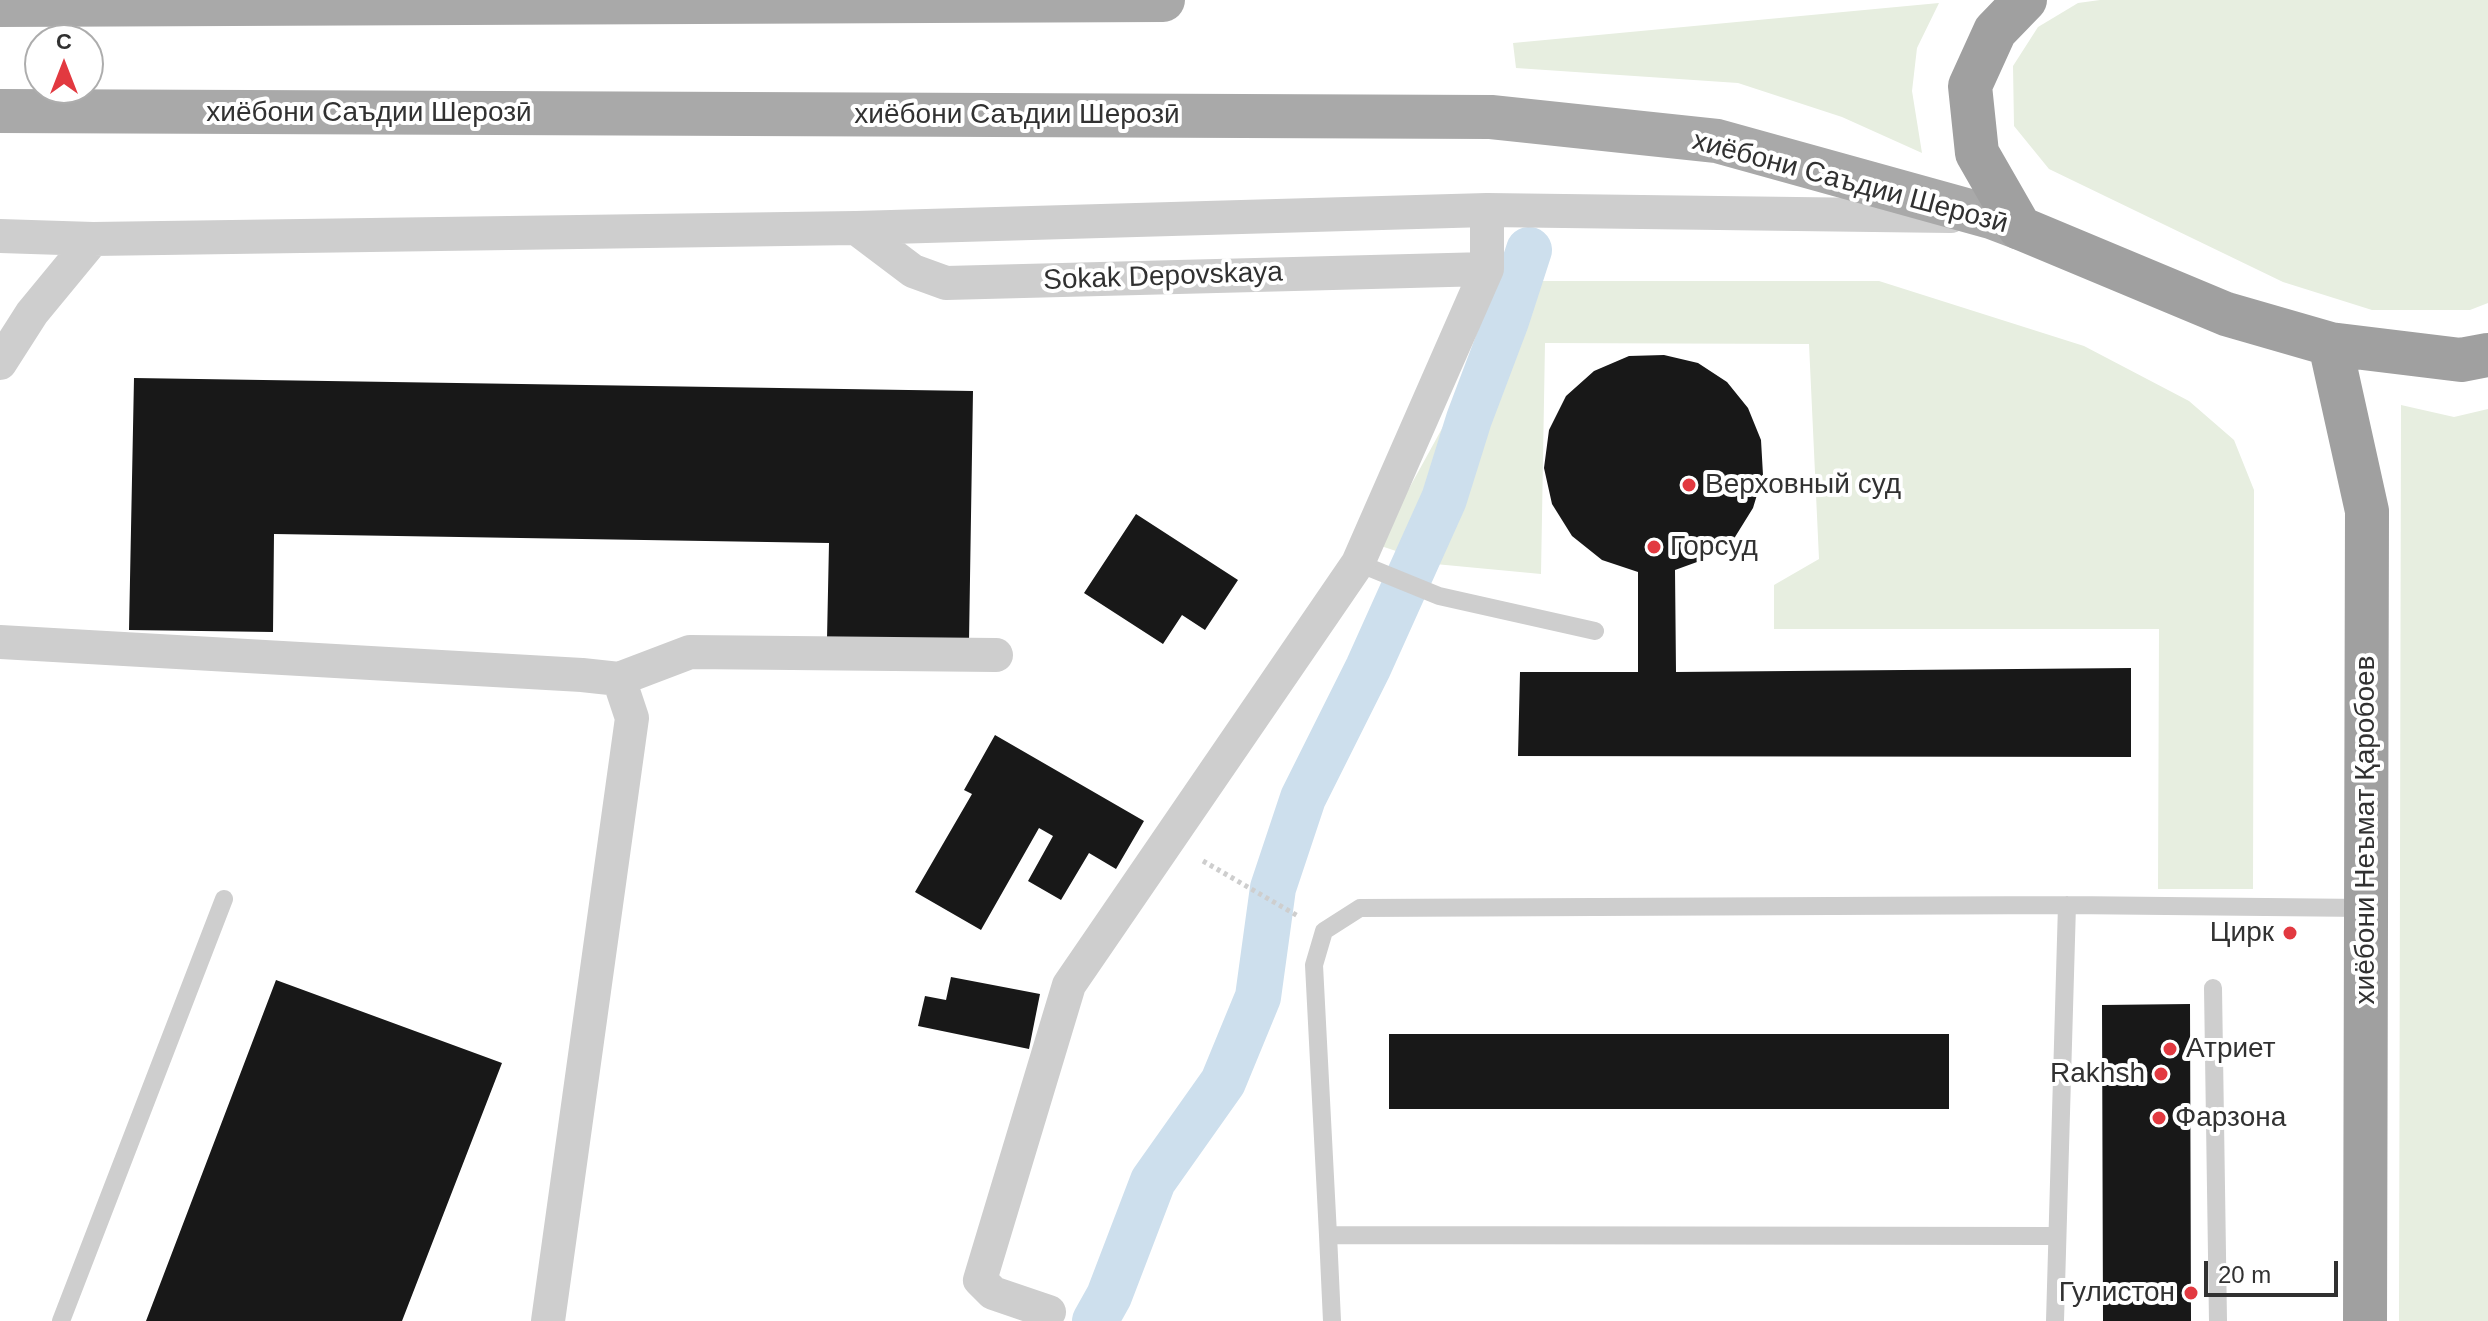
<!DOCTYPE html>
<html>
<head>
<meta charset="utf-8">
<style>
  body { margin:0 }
  #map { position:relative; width:2488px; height:1321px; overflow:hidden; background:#fff; font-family:Arial,sans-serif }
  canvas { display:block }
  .north { position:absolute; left:24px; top:24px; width:80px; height:80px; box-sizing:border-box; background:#fff; border:2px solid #adadad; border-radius:50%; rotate:0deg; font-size:22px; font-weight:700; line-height:32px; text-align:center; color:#313131 }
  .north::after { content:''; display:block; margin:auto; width:28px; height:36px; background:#e23940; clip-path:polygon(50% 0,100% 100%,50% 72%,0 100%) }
  .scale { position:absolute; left:2204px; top:1261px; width:134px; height:36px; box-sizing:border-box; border:4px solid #313131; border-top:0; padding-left:10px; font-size:24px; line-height:28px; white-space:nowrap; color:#313131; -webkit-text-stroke:6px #fff; paint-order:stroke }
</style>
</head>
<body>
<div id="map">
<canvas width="2488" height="1321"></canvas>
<div class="north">С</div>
<div class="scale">20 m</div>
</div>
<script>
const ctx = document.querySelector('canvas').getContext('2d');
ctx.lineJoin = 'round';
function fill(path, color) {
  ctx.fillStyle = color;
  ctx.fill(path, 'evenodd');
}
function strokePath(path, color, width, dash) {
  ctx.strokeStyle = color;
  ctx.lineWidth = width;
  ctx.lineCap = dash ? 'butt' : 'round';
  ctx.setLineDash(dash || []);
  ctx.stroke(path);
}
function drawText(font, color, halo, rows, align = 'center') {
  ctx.font = font + ' Arial,sans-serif';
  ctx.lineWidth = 8;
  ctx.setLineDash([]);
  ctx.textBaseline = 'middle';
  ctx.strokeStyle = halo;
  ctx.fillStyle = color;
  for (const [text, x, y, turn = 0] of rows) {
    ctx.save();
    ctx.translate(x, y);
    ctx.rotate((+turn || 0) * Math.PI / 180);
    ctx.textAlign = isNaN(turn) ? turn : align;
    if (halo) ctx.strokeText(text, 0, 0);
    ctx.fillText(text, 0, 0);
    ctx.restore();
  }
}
const green = new Path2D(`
  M2100 0H2488V303L2470 310H2372L2283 282 2049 169 2014 126 2013 66 2038 27 2078 3Z
  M1939 3 1917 48 1912 91 1922 153 1842 117 1738 83 1516 68 1513 43Z
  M1523 281H1879L2084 346 2189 401 2234 440 2254 490 2253 889H2158L2159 629H1774V585L1819 559 1809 344 1545 343 1541 574 1435 564 1378 545Z
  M2401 405 2454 417 2488 409V1321H2399Z`);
const canal = new Path2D(`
  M1095 1321 1109 1296 1153 1181 1223 1082 1258 997 1273 888 1303 798 1368 668 1444 499 1469 419 1506 321 1529 250`);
const building = new Path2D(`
  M1664 355 1698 363 1727 382 1748 408 1761 440 1763 475 1753 508 1735 537 1708 558 1675 570 1676 672 2131 668V757L1518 756 1520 672H1638V572L1602 560 1572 536 1552 504 1544 468 1549 430 1566 396 1594 371 1629 356Z
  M134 378 973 391 969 641 827 639 829 543 274 534 273 632 129 630Z
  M1136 514 1238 580 1205 630 1182 615 1163 644 1084 593Z
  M995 735 1144 821 1116 869 1089 853 1061 900 1028 881 1053 836 1039 828 981 930 915 892 972 794 964 790Z
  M951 977 1040 994 1029 1049 918 1026 925 996 946 1000Z
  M276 980 502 1063 402 1321H146Z
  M2190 1004 2191 1321H2103L2102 1005Z
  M1389 1034H1949V1109H1389Z`);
const path = new Path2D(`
  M1203 861 1298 916`);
const service = new Path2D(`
  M1358 563 1439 596 1595 631
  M2213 988 2218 1321
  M1328 1235 1314 965 1324 931 1360 908 2067 905 2365 908
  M61 1321 224 899
  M1332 1321 1328 1235 2056 1236
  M2055 1321 2067 905`);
const minor = new Path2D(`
  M856 228 913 271 946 283 1487 269
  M0 236 93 239 856 228 1487 210 1951 216
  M0 363 32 313 93 239
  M0 642 582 675 619 679 632 718 548 1321
  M619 679 690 652 996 655
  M1049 1312 993 1293 980 1280 1069 985 1358 563 1487 269V210`);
const primary = new Path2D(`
  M0 5 1163 0
  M0 111 1491 117 1717 141 1991 217 2020 228`);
const trunk = new Path2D(`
  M2025 0 1995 31 1970 86 1977 153 2020 228 2226 314 2330 344 2461 360 2488 355
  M2330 344 2367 511 2365 1321`);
const markers = [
  [1689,485,8,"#e23940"],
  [1654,547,8,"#e23940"],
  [2290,933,8,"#e23940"],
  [2170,1049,8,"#e23940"],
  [2161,1074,8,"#e23940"],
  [2159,1118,8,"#e23940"],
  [2191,1293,8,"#e23940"]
];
const streetNames = [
  ["хиёбони Саъдии Шерозӣ",369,113],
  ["хиёбони Саъдии Шерозӣ",1017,115],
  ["хиёбони Саъдии Шерозӣ",1850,183,15],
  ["Sokak Depovskaya",1163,277,-2],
  ["хиёбони Неъмат Қаробоев",2366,830,-90]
];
const poiNames = [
  ["Верховный суд",1705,485],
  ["Горсуд",1670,547],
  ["Цирк",2274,933,"right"],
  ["Атриет",2186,1049],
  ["Rakhsh",2145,1074,"right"],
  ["Фарзона",2175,1118],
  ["Гулистон",2175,1293,"right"]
];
fill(green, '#e7eee0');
strokePath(canal, '#cddfed', 46);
fill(building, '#181818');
strokePath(path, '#cecece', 5, [4, 4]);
strokePath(service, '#cecece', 18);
strokePath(minor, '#cecece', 34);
strokePath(primary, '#a9a9a9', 44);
strokePath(trunk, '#a0a0a0', 44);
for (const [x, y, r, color] of markers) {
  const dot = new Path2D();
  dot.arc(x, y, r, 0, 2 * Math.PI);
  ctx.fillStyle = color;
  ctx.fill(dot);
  strokePath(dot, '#fff', 3);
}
drawText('28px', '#313131', '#fff', streetNames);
drawText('28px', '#313131', '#fff', poiNames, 'left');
</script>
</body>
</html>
